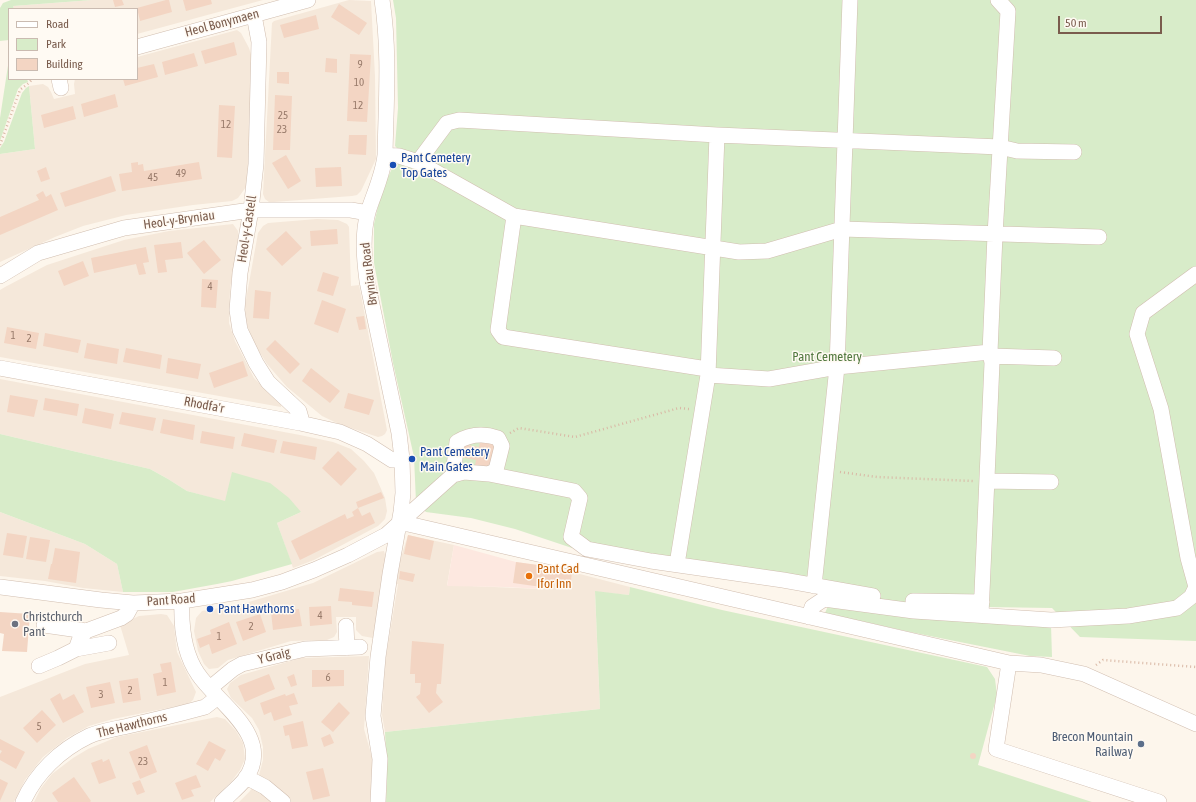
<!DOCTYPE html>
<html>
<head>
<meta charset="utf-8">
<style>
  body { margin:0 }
  #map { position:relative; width:1196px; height:802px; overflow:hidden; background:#fdf6ec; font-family:"Asap Condensed",sans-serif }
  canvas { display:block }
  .legend { position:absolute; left:8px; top:8px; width:130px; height:72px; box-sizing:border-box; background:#fffaf3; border:1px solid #cabbb1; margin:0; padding:5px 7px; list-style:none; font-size:12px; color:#7a5c4d }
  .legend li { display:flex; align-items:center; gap:8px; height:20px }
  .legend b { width:20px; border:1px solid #cabbb1 }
  .scale { position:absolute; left:1058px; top:16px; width:104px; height:18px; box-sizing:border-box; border:2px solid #7a5c4d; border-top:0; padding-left:5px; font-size:12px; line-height:14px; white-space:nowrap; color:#7a5c4d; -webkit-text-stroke:3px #fffaf3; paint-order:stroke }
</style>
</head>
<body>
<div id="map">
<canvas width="1196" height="802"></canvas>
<ul class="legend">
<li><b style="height:5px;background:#fff"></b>Road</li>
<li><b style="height:11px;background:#d8ecc9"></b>Park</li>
<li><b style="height:11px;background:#f3d5c3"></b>Building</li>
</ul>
<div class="scale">50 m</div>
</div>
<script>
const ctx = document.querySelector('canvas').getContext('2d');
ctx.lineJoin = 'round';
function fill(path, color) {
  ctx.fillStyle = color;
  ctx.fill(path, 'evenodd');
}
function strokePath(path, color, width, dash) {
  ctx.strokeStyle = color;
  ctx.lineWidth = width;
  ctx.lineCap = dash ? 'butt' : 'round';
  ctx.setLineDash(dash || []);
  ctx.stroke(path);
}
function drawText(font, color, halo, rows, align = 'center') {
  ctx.font = font + ' "Asap Condensed",sans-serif';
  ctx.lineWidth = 3;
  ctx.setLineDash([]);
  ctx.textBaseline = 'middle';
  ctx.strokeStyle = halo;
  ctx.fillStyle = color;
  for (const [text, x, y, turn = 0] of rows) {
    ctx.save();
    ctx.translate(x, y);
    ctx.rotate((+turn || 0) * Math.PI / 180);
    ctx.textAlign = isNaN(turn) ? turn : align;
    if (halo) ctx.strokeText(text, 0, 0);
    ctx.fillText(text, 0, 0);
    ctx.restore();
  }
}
const residential = new Path2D(`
  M92 0H263L137 34V9H14L13 6Z
  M349 0 371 1 375 76 376 159 361 191 357 195 352 196 274 202H269L265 199 263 194 272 23 274 21Z
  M237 30 241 33 249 48 253 61V69L247 182 246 187 238 198 232 201 193 205 126 215 83 226 55 237 0 262V154L35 149 29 86 43 84 48 87 51 92 54 99 75 94 74 84 75 79H137V57Z
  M317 219 338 220 347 224 349 227 351 286 359 285 387 430 385 434 382 436 378 437 339 424 322 416 287 387 267 364 254 343 246 322 245 305 258 233 263 226 268 223Z
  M233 224 238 231V241L230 289 229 323 235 341 254 378 281 405V407L0 357V290L5 287 47 265 124 240 169 231Z
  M0 379 300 435 333 442 351 449 364 461 374 473 385 498 387 511 385 519 378 526 314 560 293 568 277 523 301 512 226 502 187 491 168 479 150 469 0 434Z
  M0 512 85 544 117 564 123 592 83 588 45 581 0 576Z
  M408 535 454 545 447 585 541 589 542 587H549L550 583 571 585 572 572 630 587 629 595 595 592 600 709 385 732 382 715 385 663 398 584 393 583Z
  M384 551 386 559 373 638 362 636 356 630V617H336L337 632 334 637 327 640 291 641 228 660 218 668 209 669 204 664 198 651 194 631 196 618 202 611 242 604 313 583 377 552Z
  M161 614 167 615 174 626 177 652 196 692 193 700 188 704 113 719 89 726 67 738 43 757 25 780 14 802H0V697L85 664 129 655 120 625 139 616Z
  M369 656 364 729 374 764 373 802H239L250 791 258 779 263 760V747L259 730 252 718 231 698 227 689 230 683 241 675 301 658Z
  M217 717 225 719 236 731 243 743 245 759 240 770 231 782 210 802H34L41 788 52 774 73 758 88 749 117 737Z`);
const commercial = new Path2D(`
  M454 545 516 562 538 565V568L544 569 541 589 506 587 447 586Z`);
const green = new Path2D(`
  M11 0H92L13 6 14 9H9V40L0 41V8L3 3Z
  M393 0H1196V641L1080 637 1052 608 921 606 578 550 515 529 471 518 426 512 416 502 414 457 393 363 374 263V224L381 193 393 166 399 162 400 151 395 146 398 108 396 18Z
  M9 59V79H27L28 82 23 84 18 89 0 141V118Z
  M29 86 35 149 0 154V148L4 142 22 93 26 88Z
  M0 434 150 469 168 479 187 491 225 501 232 472 270 483 289 498 301 512 277 523 292 564 232 581 217 584 173 592H123L117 564 85 544 0 512Z
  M630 587 722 610 987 667 995 679 997 695 978 765 1092 802H386L387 776 385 732 600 709 595 591 629 595Z
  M828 606 1017 626 1051 625 1052 657 1030 656 910 632 825 613Z`);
const building = new Path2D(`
  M113 0H122L124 5 115 7Z
  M166 0H169L172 12 140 21 137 8Z
  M183 0H211L212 4 186 11Z
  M339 4 367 23 359 35 331 17Z
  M316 15 319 29 284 38 280 25Z
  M234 42 237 55 205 64 201 51Z
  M194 53 198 66 165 75 162 62Z
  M350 54 371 55 367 122 347 121Z
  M326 58 337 59V73L325 72Z
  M154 64 158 77 125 86 123 79H137V68Z
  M277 72H289V84L277 83Z
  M115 94 118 107 84 117 81 104Z
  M275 95 292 96 290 150H273Z
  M219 105 235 106 232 158 217 157Z
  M73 106 76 119 44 128 41 115Z
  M349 135H367L366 155 348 154Z
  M286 155 301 181 288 189 272 163Z
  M138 162V165L143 164 144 171 199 162 202 179 122 191 119 174 132 172 131 163Z
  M46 167 50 179 41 182 37 171Z
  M341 167 342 186 316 187 315 168Z
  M111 176 116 191 65 207 60 193Z
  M43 191 46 197 51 194 58 210 0 235V217L39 200 36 195Z
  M337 229 338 244 311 246 310 231Z
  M286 231 302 248 282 266 266 249Z
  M204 240 221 260 204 274 187 253Z
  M181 242 183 258 165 260 167 272 158 273 154 245Z
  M146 247 149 262 143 263 146 274 139 275 136 264 94 273 91 258Z
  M83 261 89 276 64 286 58 271Z
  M323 272 339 277 333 296 317 291Z
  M202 279 218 280 216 308 201 307Z
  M255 290 271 292 269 319 253 318Z
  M322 300 346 309 338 333 314 324Z
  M364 316 366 329 359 330 356 317Z
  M7 327 39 333 36 349 4 343Z
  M45 333 81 340 78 353 43 346Z
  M275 340 300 364 290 374 266 349Z
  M87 343 119 349 117 364 84 358Z
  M126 348 162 355 160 369 123 362Z
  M168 358 201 364 198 379 166 373Z
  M243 361 248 376 214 388 209 373Z
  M311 368 340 391 330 403 302 381Z
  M348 393 374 400 369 415 344 408Z
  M10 395 38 400 34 417 7 412Z
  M45 398 79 404 77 416 43 410Z
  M85 408 114 414 111 429 82 423Z
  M122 412 156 418 153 431 119 424Z
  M163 419 195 425 193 440 160 433Z
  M202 431 235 437 233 449 200 443Z
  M244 433 277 440 274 453 241 446Z
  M283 441 317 447 315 460 280 453Z
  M480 441 496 443 492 468 475 465 476 460 460 457 462 444 479 447Z
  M338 451 357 469 341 486 322 468Z
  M381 492 384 498 358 508 356 502Z
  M358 508 362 516 370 512 375 523 300 560 291 541 345 514 347 519 354 516 352 512Z
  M7 533 27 536 23 558 3 555Z
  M408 535 434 541 430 560 404 554Z
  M30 537 50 540 46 562 26 559Z
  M55 548 80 552 76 583 48 579 51 564H52Z
  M516 562 538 565 537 568 572 572 571 585 550 583 549 588 513 583Z
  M400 571 415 574 413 582 399 579Z
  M340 588 374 592 372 607 352 605V602L338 601Z
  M331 606 332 624 310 626 309 607Z
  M299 609 302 626 273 630 271 612Z
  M0 612 30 614 27 652 2 651 4 634 0 633Z
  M260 614 266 632 243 641 236 622Z
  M229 622 237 644 212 654 209 644 200 648 197 639 211 634 210 630Z
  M412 641 444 644 441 684H437L436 693 443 702 429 713 416 697 420 694 421 683H415V674H410Z
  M171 662 176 692 157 696 153 674 162 672 160 664Z
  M312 670H344V686L312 687Z
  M269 674 275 689 245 702 238 686Z
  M294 674 297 685 291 687 287 677Z
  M138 678 141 700 123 703 119 681Z
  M110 682 115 703 91 708 86 687Z
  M60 693 63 700 74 694 84 712 63 723 50 699Z
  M294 693 298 704 289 706 292 715 274 721 271 712 264 715 260 703 285 694 286 696Z
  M339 702 350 713 333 732 321 722Z
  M42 710 56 725 37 743 23 728Z
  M303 721 308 746 292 749 289 735 285 736 283 726Z
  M330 734 334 743 324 747 321 738Z
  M0 739 25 752 16 769 0 760V754L2 751 0 750Z
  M209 741 226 750 220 761 215 758 208 771 196 764Z
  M147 745 157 772 140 779 129 752Z
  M970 756a3 3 0 1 1 6 0a3 3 0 1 1-6 0Z
  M102 759 103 762 109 759 116 778 99 784 91 763Z
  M323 768 330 796 313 800 306 772Z
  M196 775 201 787 191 790 194 796 182 800 175 783Z
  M74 777 91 801 90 802H58L52 793Z
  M0 779 8 783 0 801Z
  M140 780 145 792 137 795 132 783Z`);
const path = new Path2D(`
  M0 145 20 90C24 86 29 84 32 79
  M510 433 519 428 575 437 679 408 689 409
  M840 472 877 477 973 481
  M1096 665 1103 660 1196 667`);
const minor = new Path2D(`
  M254 15 259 42 256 164 251 210 240 273 237 310 240 330 256 363 268 382 299 411 301 418 300 423
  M137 47 308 0
  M59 79 61 88
  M385 155 399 156 418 162 514 216 739 252 767 251 842 229 1099 237
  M418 162 447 123 459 120 717 135 1000 147 1017 151 1074 152
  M514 216 498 330 503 337 707 369
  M0 276 38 253 124 228 251 210H351L368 213
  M991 356 1054 358
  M0 368 300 423 340 432 367 444 392 460 402 459
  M708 375 769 379 837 367 990 352
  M489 474 574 491 580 498 571 537 587 549 651 561 783 580 873 596
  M987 481 1051 482
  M398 524H408L1009 663 1041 665 1084 674 1196 724
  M677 564 708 375 717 135
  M814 586 837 367 850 0
  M0 587 101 600 133 603 182 601 252 590 282 582 314 570 348 555 386 535 453 475 457 442C470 434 483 433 498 438L502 446 496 470 489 474 464 472 453 475
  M182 601C181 625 184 654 198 674 218 704 274 736 246 778 239 787 230 794 222 802
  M913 601 982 602
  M981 615 992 363 990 352 995 235 1007 29 1008 11 998 0
  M809 617 812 607 824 599 914 611 1051 620 1128 616 1177 608 1191 597 1196 587 1188 558 1161 409 1137 334 1143 313 1196 274
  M44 625 86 631
  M346 626 347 648
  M76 649 80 638 86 631 121 618 127 614 133 603
  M1009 663 996 749 1159 802
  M39 666 58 658 76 649 109 643
  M210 688 233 669 242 664 305 649 360 647
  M246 777 265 787 283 802
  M23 802C36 773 60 750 89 736 101 731 115 729 128 726 154 720 180 714 205 707L218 697
  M378 802 380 759 373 716 378 657 390 574 401 512 403 493 402 459 399 433 367 281C364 258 362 235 368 212 374 193 383 175 385 155 386 103 390 51 382 0`);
const markers = [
  [393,165,4,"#1a4fb4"],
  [412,459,4,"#1a4fb4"],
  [529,576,4,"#e8710a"],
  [210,609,4,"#1a4fb4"],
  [15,624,4,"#6b7280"],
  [1141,744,4,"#5c6f8a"]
];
const numberNames = [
  ["9",360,65],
  ["10",359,83],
  ["12",358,106],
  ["25",283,116],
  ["12",226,125],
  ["23",282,130],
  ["49",181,174],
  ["45",153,178],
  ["4",210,287],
  ["1",13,336],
  ["2",29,339],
  ["4",320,616],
  ["2",251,627],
  ["1",219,637],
  ["6",328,678],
  ["1",165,683],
  ["2",130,691],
  ["3",101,695],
  ["5",39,727],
  ["23",143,762]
];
const streetNames = [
  ["Heol Bonymaen",222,23,-15],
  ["Heol-y-Bryniau",179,220,-8],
  ["Heol-y-Castell",247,229,-81],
  ["Bryniau Road",369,274,-97],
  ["Rhodfa'r",204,405,11],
  ["Pant Road",171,600,-4],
  ["Y Graig",274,656,-14],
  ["The Hawthorns",132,725,-14]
];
const transitNames = [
  ["Pant Cemetery",401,158],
  ["Top Gates",401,173],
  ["Pant Cemetery",420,452],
  ["Main Gates",420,467],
  ["Pant Hawthorns",218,609]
];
const parkNames = [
  ["Pant Cemetery",827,357]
];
const foodNames = [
  ["Pant Cad",537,569],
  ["Ifor Inn",537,584]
];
const worshipNames = [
  ["Christchurch",23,617],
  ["Pant",23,632]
];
const serviceNames = [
  ["Brecon Mountain",1133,737],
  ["Railway",1133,752]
];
fill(residential, '#f5e8da');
fill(commercial, '#fde8e0');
fill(green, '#d8ecc9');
fill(building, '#f3d5c3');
strokePath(minor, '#d1beb0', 16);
strokePath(path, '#d9b8a5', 2.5, [1, 3]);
strokePath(minor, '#fff', 15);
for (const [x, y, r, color] of markers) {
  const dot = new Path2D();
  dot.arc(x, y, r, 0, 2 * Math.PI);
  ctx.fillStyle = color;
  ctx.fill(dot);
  strokePath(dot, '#fffaf3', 1.5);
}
drawText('11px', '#987a6a', null, numberNames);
drawText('13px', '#7a5c4d', '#fffaf3', streetNames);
drawText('13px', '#164399', '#fffaf3', transitNames, 'left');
drawText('13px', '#537a41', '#fffaf3', parkNames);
drawText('13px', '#c56008', '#fffaf3', foodNames, 'left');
drawText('13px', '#5b616d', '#fffaf3', worshipNames, 'left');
drawText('13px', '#4e5e75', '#fffaf3', serviceNames, 'right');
</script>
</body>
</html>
